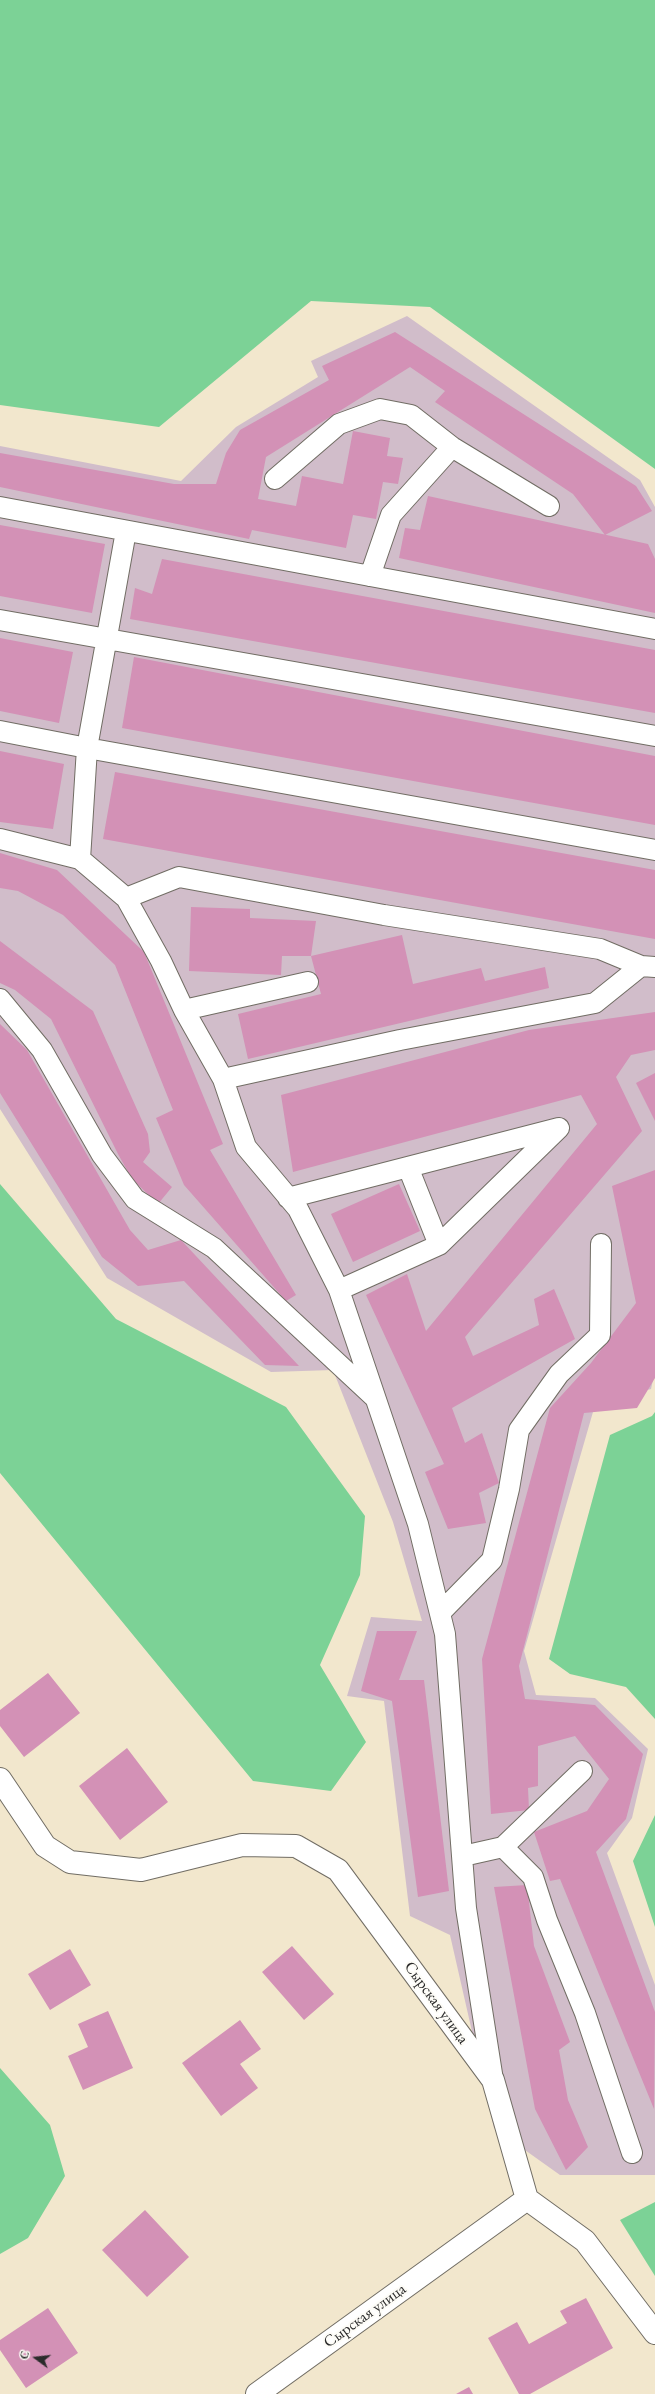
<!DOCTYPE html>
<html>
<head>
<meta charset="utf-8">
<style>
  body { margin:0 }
  #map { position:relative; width:655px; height:2394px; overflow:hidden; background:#f2e7cd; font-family:"EB Garamond",serif }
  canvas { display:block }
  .north { position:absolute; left:16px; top:2338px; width:40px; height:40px; -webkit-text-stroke:3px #fdfcf7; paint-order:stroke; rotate:285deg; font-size:11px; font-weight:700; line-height:16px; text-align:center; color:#2b2b2b }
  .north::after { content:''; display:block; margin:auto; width:14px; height:18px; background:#2b2b2b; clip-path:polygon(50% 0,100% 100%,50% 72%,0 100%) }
</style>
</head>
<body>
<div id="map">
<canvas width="655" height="2394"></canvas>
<div class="north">С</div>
</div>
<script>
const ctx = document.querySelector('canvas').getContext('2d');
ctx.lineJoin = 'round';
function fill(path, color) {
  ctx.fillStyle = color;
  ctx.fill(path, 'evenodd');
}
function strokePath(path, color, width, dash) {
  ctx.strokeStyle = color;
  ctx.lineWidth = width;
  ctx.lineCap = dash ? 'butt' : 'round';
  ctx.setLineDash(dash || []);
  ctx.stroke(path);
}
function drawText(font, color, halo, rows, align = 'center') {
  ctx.font = font + ' "EB Garamond",serif';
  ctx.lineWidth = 4;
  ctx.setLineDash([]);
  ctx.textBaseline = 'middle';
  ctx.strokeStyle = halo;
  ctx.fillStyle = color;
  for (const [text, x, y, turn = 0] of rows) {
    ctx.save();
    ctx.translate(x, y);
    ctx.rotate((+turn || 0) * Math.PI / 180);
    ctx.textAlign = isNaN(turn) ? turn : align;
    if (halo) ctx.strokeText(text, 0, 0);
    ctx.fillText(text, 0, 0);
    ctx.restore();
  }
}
const industrial = new Path2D(`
  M407 316 640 480 655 507V1371L651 1389 595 1405 524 1651 536 1695 595 1698 648 1749 632 1818 607 1853 655 1985V2175H560L494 2128 450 1935 410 1916 384 1701 347 1696 371 1617 422 1621 393 1522 333 1370 271 1372 107 1278 0 1109V446L181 481 236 427 318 377 311 361Z`);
const green = new Path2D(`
  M0 0H655V469L430 307 311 301 159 427 0 405Z
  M0 1184 116 1319 286 1407 365 1516 360 1575 320 1665 366 1742 331 1791 253 1781 0 1473Z
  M655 1412V1719L626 1687 570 1674 549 1659 610 1435 652 1416Z
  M655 1815V1927L633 1861Z
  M0 2068 50 2125 65 2176 28 2238 0 2254Z
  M655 2202V2276L620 2220Z`);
const building = new Path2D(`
  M395 332 636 486 652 511 605 535 573 494 435 402 445 391 410 367 266 457 258 499 296 506 302 476 343 484 353 431 390 438 387 456 403 458 398 484 383 482 376 519 353 515 346 548 252 530 249 539 0 487V453L174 484H216L226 453 240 430 329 380 322 366Z
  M428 496 648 544 655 559V613L399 558 405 528 420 530Z
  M0 525 105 544 92 613 0 596Z
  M162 559 655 650V713L130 619 135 588 152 594Z
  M0 638 73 652 59 723 0 711Z
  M134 657 655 756V825L122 728Z
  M0 751 64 764 53 829 0 822Z
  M115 772 655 870V939L103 839Z
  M0 853 57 870 144 952 223 1144 210 1150 296 1295 286 1301 184 1185 156 1118 173 1110 115 965 63 915 18 891 0 888Z
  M191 907 250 909V918L316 921 311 956H282L281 975 189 971Z
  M402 935 413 984 481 968 485 981 545 967 549 988 248 1059 238 1014 321 994 311 956Z
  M0 941 93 1011 148 1134 150 1152 143 1162 172 1187 158 1204 132 1179 118 1154 51 1019 15 990 0 983Z
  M655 1012V1050L631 1055 616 1077 642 1131 465 1337 473 1356 539 1325 534 1299 554 1289 575 1339 452 1408 465 1443 482 1433 499 1483 479 1493 486 1523 448 1529 425 1472 444 1464 366 1295 407 1274 426 1331 597 1124 581 1095 293 1172 281 1095 529 1030Z
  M0 1024 27 1050 130 1230 148 1250 181 1240 299 1366 265 1365 184 1281 138 1286 102 1257 0 1093Z
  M655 1073V1121L636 1083Z
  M655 1170V1378L637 1408 584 1413 519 1666 525 1699 595 1705 643 1754 626 1819 596 1852 655 2012 654 2109 560 1879 550 1881 534 1832 587 1811 609 1779 575 1736 538 1746V1786L528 1788 529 1810 491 1814 482 1659 550 1408 591 1363 636 1303 612 1186Z
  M399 1184 420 1231 353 1262 331 1214Z
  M377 1631H417L399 1680H424L449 1891 418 1897 392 1701 361 1691Z
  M48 1673 80 1713 24 1757 0 1726V1710Z
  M127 1748 168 1802 120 1840 79 1786Z
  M527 1885 534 1946 570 2042 559 2050 568 2100 588 2147 566 2170 535 2109 494 1887Z
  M292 1946 334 1994 304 2020 262 1972Z
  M70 1949 91 1985 50 2010 28 1974Z
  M108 2011 133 2068 83 2090 68 2056 88 2047 78 2024Z
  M240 2020 261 2049 240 2064 258 2088 221 2116 182 2063Z
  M145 2210 189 2257 147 2297 102 2250Z
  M586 2298 613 2348 530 2394H519L488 2338 517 2322 529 2344 567 2323 560 2311Z
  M48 2308 78 2353 26 2388 0 2350V2340Z
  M469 2387 473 2394H456Z`);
const service = new Path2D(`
  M275 479 339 424 380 409 411 415 452 447 549 506
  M0 507 655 629
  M370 576 391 515 452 447
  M0 620 655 736
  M0 731 87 748 126 531
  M0 839 80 859 126 898 161 961 184 1010 223 1079 246 1147 298 1209 339 1290 418 1524 445 1634 466 1908 493 2080
  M80 859 87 748 655 850
  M126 898 179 877 384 915 600 949 641 966 655 967
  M0 999 42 1050 102 1155 135 1199 214 1248 374 1397
  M184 1010 308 982
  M223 1079 400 1040 595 1003 641 966
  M408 1167 439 1245
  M288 1198 559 1128 439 1245 339 1290
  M440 1613 492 1560 509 1489 519 1430 559 1374 600 1335 601 1244
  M503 1847 533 1877 547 1920 585 2013 632 2153
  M463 1856 503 1847 582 1771`);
const minor = new Path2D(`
  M0 1779 45 1846 70 1862 141 1870 242 1845 296 1846 338 1870 493 2080 527 2199 257 2394
  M527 2199 585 2241 655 2333`);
const streetNames = [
  ["Сырская улица",436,2003,54],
  ["Сырская улица",365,2316,-36]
];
fill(industrial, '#d1bdca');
fill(green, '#7cd296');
fill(building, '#d391b6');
strokePath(service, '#716d64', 22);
strokePath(minor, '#716d64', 24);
strokePath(service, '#fff', 20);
strokePath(minor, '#fff', 22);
drawText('16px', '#2b2b2b', '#fdfcf7', streetNames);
</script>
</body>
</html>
